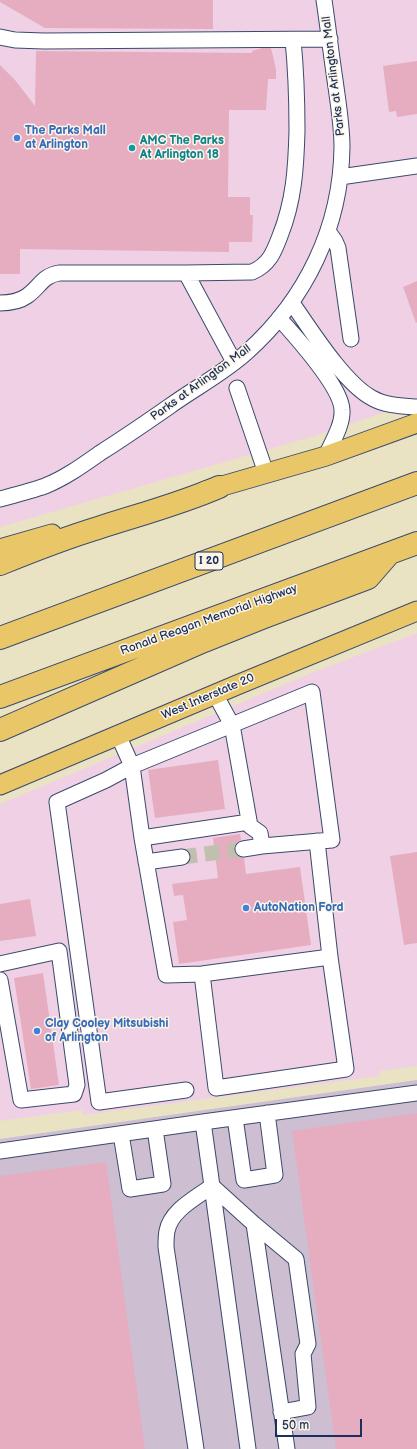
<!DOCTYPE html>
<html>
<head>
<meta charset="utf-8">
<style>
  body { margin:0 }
  #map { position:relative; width:417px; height:1449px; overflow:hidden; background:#eae3c3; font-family:"Balsamiq Sans",sans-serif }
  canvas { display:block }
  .scale { position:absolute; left:275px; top:1419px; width:87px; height:18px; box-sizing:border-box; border:2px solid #1b2f5e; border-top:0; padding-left:5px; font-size:12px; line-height:14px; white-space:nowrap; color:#1b2f5e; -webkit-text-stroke:3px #fcf5e5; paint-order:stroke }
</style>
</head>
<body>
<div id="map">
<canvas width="417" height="1449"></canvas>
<div class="scale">50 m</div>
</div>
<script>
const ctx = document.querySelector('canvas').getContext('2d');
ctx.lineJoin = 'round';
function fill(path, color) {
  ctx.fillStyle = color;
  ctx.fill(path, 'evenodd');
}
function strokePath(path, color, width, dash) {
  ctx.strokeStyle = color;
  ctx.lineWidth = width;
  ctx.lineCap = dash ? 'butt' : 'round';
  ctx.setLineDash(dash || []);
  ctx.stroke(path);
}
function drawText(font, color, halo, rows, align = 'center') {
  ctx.font = font + ' "Balsamiq Sans",sans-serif';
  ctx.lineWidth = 3;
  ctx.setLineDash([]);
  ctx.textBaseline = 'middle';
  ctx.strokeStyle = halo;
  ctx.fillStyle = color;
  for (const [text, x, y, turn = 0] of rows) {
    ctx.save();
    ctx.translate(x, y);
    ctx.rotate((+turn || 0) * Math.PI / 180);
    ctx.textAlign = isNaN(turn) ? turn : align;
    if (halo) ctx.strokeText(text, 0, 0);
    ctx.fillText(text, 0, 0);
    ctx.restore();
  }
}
const built = new Path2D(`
  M0 0H417V401L318 435 0 527Z
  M417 633V1066L380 1071V1076L83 1115 82 1110 0 1121V804L314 672Z`);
const industrial = new Path2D(`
  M417 1080V1449H0V1139Z`);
const building = new Path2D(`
  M0 0H213V29L45 28 0 2Z
  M262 48H271L276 69V79H268L266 110H229L228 197H250V215H253L252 242H229V252L20 249V274H0V65L15 80 35 106 36 51 252 53V51Z
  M417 61V114L397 117 396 111 389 112 383 66Z
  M417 281V322L416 323 403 287Z
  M218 760 225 809 155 818 148 770Z
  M240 834 241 840 237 842 234 850 236 855 244 858 246 874 300 867 311 945 179 964 173 922 187 920 183 895 174 896 172 884 218 878 213 838Z
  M417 852V943L404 945 390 856Z
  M30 899 36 936 0 941V904Z
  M43 973 59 1085 31 1089 14 978Z
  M417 1113V1449H336L292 1131Z
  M106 1162 145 1449H0V1176Z`);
const minorTunnel = new Path2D(`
  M182 857 243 849`);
const minor = new Path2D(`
  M0 37 15 40 44 41 330 39
  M340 177 417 166
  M328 231 335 241 338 248 351 339
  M186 273 252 272C269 265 274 252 280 236 294 201 296 168 297 131 297 101 296 70 293 40
  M0 303C9 303 20 301 27 296 40 287 42 276 59 273H186L234 362
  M292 303C311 330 344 383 372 398 386 406 402 406 417 407
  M279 318C296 337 341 386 342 410 343 425 332 442 326 456
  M237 388 266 473
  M0 499C15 495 31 491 45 486 65 478 83 465 100 453 124 438 147 422 170 406 195 388 224 373 247 352 306 299 341 227 342 147 342 125 338 102 335 80 331 53 328 27 324 0
  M118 735 132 766 142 838 166 975 202 974 330 957
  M142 838 249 822
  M243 849 262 846
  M146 862 182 857
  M0 964 59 951 77 1085 74 1094 21 1100 0 980
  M202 974 216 1088 346 1069 330 957 317 841
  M186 1090 99 1102 57 802 106 780 132 766 312 692 332 840 262 846 260 833 250 826 232 725 215 694
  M235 1118 244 1180 275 1175 267 1113
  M121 1134 130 1189 163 1184 155 1129
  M0 1151 203 1122
  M254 1224 296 1259 308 1344 303 1354 308 1407 281 1412
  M196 1449 166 1247C166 1242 166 1236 167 1231 171 1210 196 1198 212 1186L248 1449
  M287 1449 254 1224 212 1186 203 1122 417 1093`);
const major = new Path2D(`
  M205 491 326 456 417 423
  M0 549 52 534
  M0 785 237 685 417 611`);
const highway = new Path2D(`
  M0 564C32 551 65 538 98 528 138 515 180 504 219 487
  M0 638 417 483
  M0 697 417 543
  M0 730 204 641 264 617 368 578 388 555`);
const markers = [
  [17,138,4,"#3f7fe0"],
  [132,148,4,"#0f9aa8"],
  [246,908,4,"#3f7fe0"],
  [37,1031,4,"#3f7fe0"]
];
const shields = [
  [209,561,28]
];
const shieldNames = [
  ["I 20",209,561]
];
const streetNames = [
  ["Parks at Arlington Mall",334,76,-97],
  ["Parks at Arlington Mall",201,383,-36],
  ["Ronald Reagan Memorial Highway",209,620,-20],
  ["West Interstate 20",208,697,-23]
];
const shopNames = [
  ["The Parks Mall",25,131],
  ["at Arlington",25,145],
  ["AutoNation Ford",254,908],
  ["Clay Cooley Mitsubishi",45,1024],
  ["of Arlington",45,1038]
];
const cultureNames = [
  ["AMC The Parks",140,141],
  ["At Arlington 18",140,155]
];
fill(built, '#efd0e5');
fill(industrial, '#cdbed2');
fill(building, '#e6adc1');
strokePath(minorTunnel, '#c1bfaf', 15, [15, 8]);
strokePath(minor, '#3a4a6d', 17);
strokePath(major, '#3a4a6d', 21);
strokePath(highway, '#3a4a6d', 24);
strokePath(minor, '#fff', 15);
strokePath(major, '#e9c769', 19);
strokePath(highway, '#e9c769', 22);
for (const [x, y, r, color] of markers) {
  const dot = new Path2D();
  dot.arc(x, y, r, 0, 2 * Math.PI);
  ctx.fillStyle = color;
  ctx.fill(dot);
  strokePath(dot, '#fcf5e5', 1.5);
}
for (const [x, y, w] of shields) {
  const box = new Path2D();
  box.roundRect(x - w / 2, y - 9, w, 18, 3);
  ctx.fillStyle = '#fcf5e5';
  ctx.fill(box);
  strokePath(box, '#1b2f5e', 1);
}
drawText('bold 11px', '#1b2f5e', null, shieldNames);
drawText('12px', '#1b2f5e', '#fcf5e5', streetNames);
drawText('bold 12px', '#366cbe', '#fcf5e5', shopNames, 'left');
drawText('bold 12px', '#0d838f', '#fcf5e5', cultureNames, 'left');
</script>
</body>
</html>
